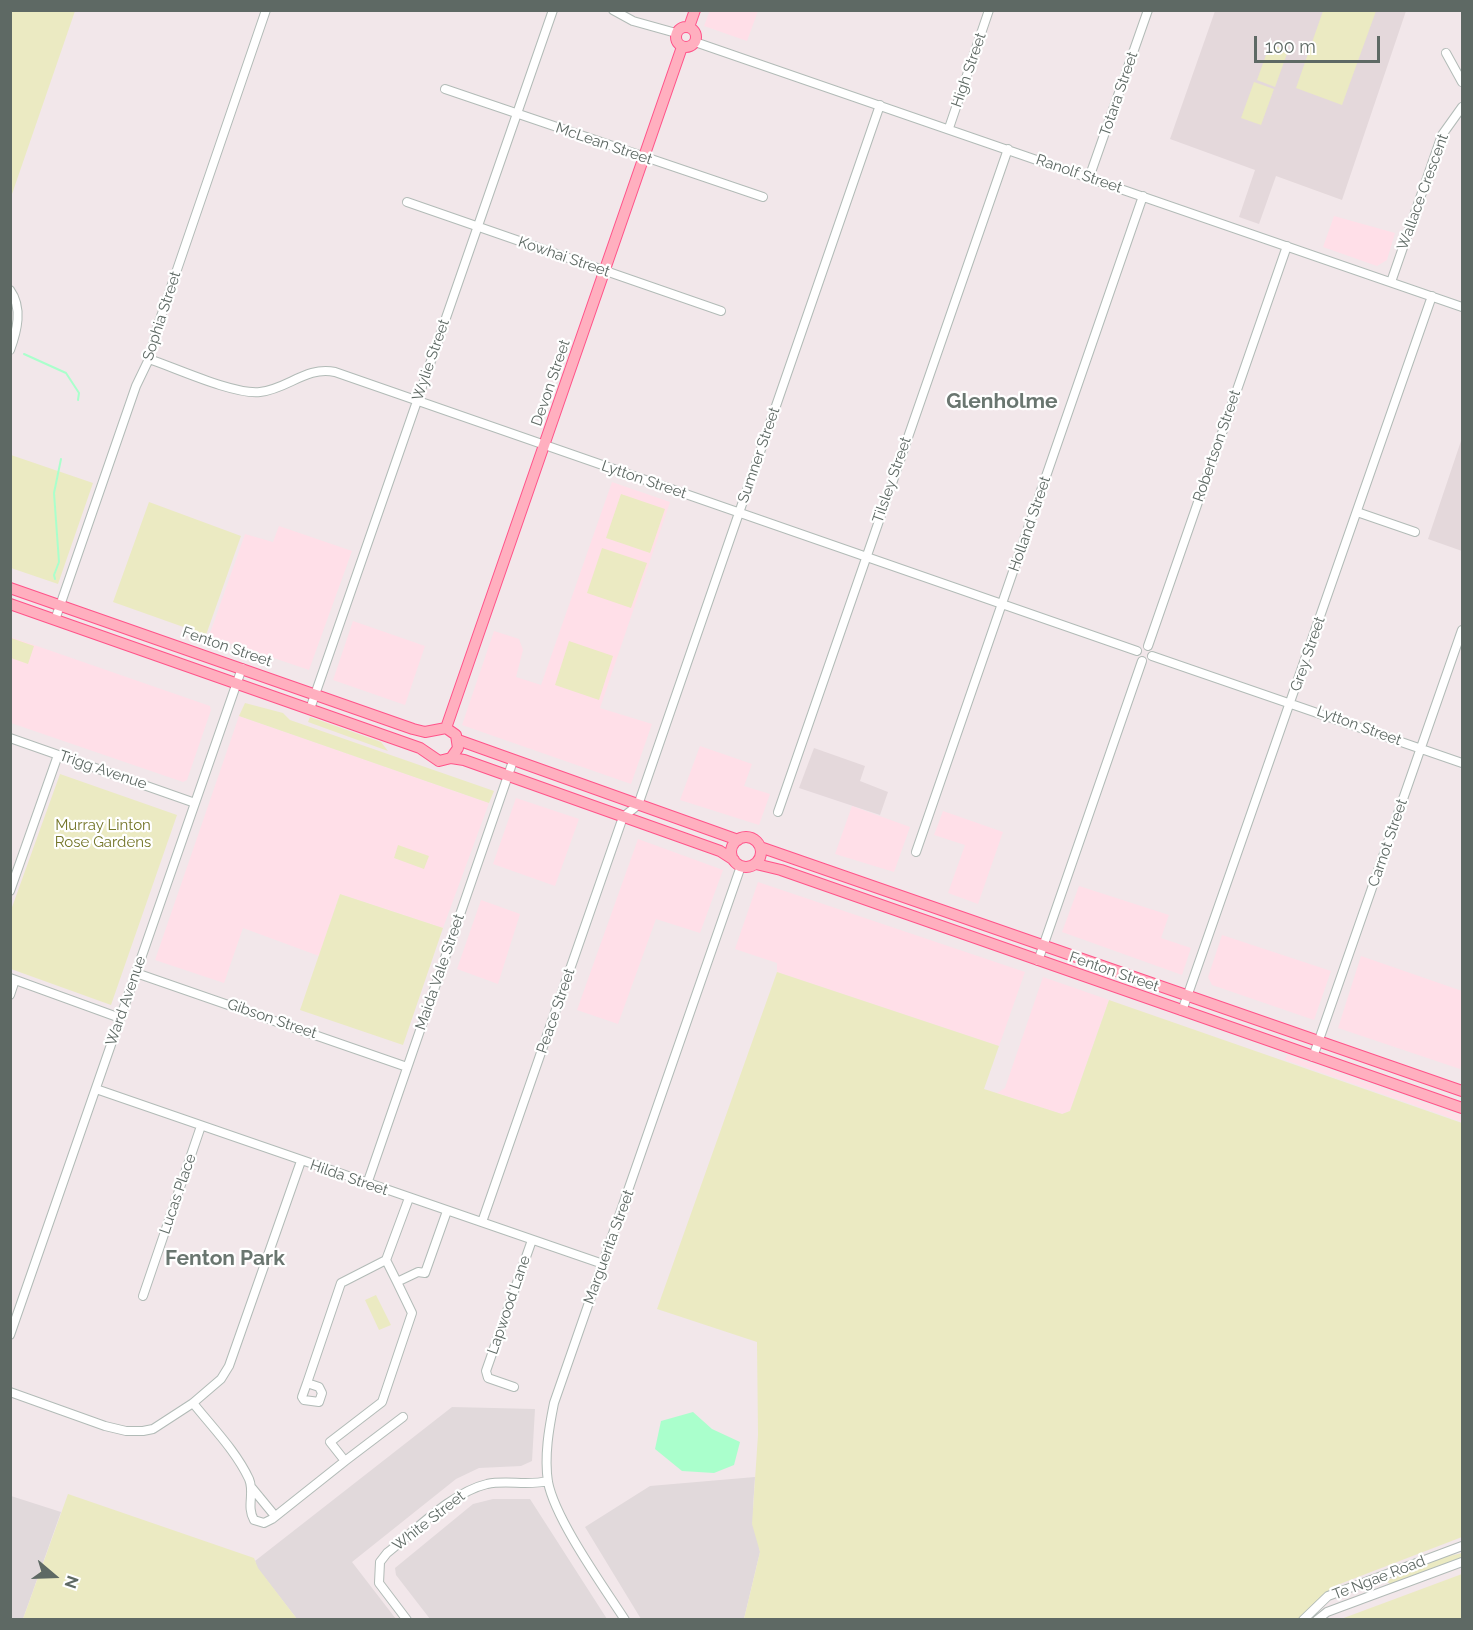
<!DOCTYPE html>
<html>
<head>
<meta charset="utf-8">
<style>
  body { margin:0 }
  #map { position:relative; width:1473px; height:1630px; overflow:hidden; background:#f2e7ea; font-family:Raleway,sans-serif }
  canvas { display:block }
  .frame { position:absolute; inset:0; border:12px solid #5e6964; pointer-events:none }
  .north { position:absolute; left:24px; top:1546px; width:60px; height:60px; -webkit-text-stroke:4px #fff; paint-order:stroke; rotate:109deg; font-size:16px; font-weight:700; line-height:24px; text-align:center; color:#5e6964 }
  .north::after { content:''; display:block; margin:auto; width:21px; height:27px; background:#5e6964; clip-path:polygon(50% 0,100% 100%,50% 72%,0 100%) }
  .scale { position:absolute; left:1254px; top:36px; width:126px; height:27px; box-sizing:border-box; border:3px solid #5e6964; border-top:0; padding-left:8px; font-size:18px; line-height:21px; white-space:nowrap; color:#5e6964; -webkit-text-stroke:4px #fff; paint-order:stroke }
</style>
</head>
<body>
<div id="map">
<canvas width="1473" height="1630"></canvas>
<div class="frame"></div>
<div class="north">N</div>
<div class="scale">100 m</div>
</div>
<script>
const ctx = document.querySelector('canvas').getContext('2d');
ctx.lineJoin = 'round';
function fill(path, color) {
  ctx.fillStyle = color;
  ctx.fill(path, 'evenodd');
}
function strokePath(path, color, width, dash) {
  ctx.strokeStyle = color;
  ctx.lineWidth = width;
  ctx.lineCap = dash ? 'butt' : 'round';
  ctx.setLineDash(dash || []);
  ctx.stroke(path);
}
function drawText(font, color, halo, rows, align = 'center') {
  ctx.font = font + ' Raleway,sans-serif';
  ctx.lineWidth = 4.5;
  ctx.setLineDash([]);
  ctx.textBaseline = 'middle';
  ctx.strokeStyle = halo;
  ctx.fillStyle = color;
  for (const [text, x, y, turn = 0] of rows) {
    ctx.save();
    ctx.translate(x, y);
    ctx.rotate((+turn || 0) * Math.PI / 180);
    ctx.textAlign = isNaN(turn) ? turn : align;
    if (halo) ctx.strokeText(text, 0, 0);
    ctx.fillText(text, 0, 0);
    ctx.restore();
  }
}
const commercial = new Path2D(`
  M710 10 758 11 747 41 704 26Z
  M1334 216 1395 233 1387 260 1377 266 1323 247Z
  M612 482 670 502 600 708 652 724 631 784 462 725 494 631 519 639 523 650 516 677 541 685Z
  M279 526 352 551 309 670 209 636 245 534 273 542Z
  M353 621 425 646 405 705 333 680Z
  M11 637 210 706 211 710 187 780 183 782 11 723Z
  M239 716 489 803 443 928 340 894 319 956 243 928 224 983 155 960Z
  M700 746 752 764 744 786 770 794 759 825 680 800Z
  M516 798 579 819 555 886 493 864Z
  M852 806 910 827 894 872 835 854Z
  M943 811 1003 832 978 904 948 893 965 845 934 835Z
  M638 839 723 870 700 933 656 919 618 1024 577 1010Z
  M758 882 1025 972 999 1046 777 972V963L735 949Z
  M1079 886 1169 915 1161 938 1191 948 1182 975 1062 932Z
  M481 900 520 914 498 984 457 969Z
  M1222 935 1331 971 1314 1020 1212 985 1208 977Z
  M1361 956 1462 991V1061L1460 1069 1338 1028Z
  M1043 977 1109 1000 1070 1111 1062 1114 997 1093 1005 1088Z
  M1287 1055 1462 1116V1122L1285 1060Z`);
const industrial = new Path2D(`
  M452 1407 535 1409 532 1461 521 1466 479 1468 456 1479 352 1562 396 1619H297L257 1568 255 1561Z
  M755 1477 753 1508 760 1552 744 1619H641L585 1527 650 1486Z
  M11 1496 61 1512 23 1619H11Z
  M493 1499H530L607 1619H430L396 1575 395 1568 473 1504Z`);
const education = new Path2D(`
  M1215 11H1406L1342 200 1276 176 1259 224 1239 217 1255 170 1170 139Z
  M1462 438V551L1428 539Z
  M814 748 865 766 860 781 888 792 880 815 799 788Z`);
const green = new Path2D(`
  M10 11H75L11 197H10Z
  M1323 11H1376L1342 105 1296 88Z
  M1270 44 1288 51 1275 87 1257 80Z
  M1254 82 1274 89 1261 125 1241 118Z
  M11 455 93 483 58 584 11 568Z
  M621 494 665 509 650 553 606 538Z
  M149 502 241 536 206 635 113 602Z
  M602 548 647 563 631 608 587 593Z
  M11 638 34 646 28 664 11 658Z
  M569 641 613 656 599 700 555 685Z
  M245 703 283 713 290 720 494 791 489 803 239 716Z
  M310 717 381 742 388 751 308 722Z
  M60 774 177 815 111 1005 11 969V910Z
  M398 845 429 856 424 869 394 858Z
  M340 894 443 928 403 1045 300 1010Z
  M777 972 999 1046 984 1089 1062 1114 1070 1111 1109 1000 1462 1123V1537L1332 1587 1298 1619H744L760 1552 752 1524 758 1435 757 1342 657 1309Z
  M376 1295 391 1325 379 1330 365 1300Z
  M68 1494 254 1558 258 1568 297 1619H23Z
  M1462 1553V1557L1390 1584 1386 1581 1445 1557Z
  M1462 1574V1619H1341Z`);
const water = new Path2D(`
  M693 1412 712 1429 740 1442 734 1465 714 1473 682 1471 655 1449 661 1421Z`);
const stream = new Path2D(`
  M24 354 66 373 79 393 78 400
  M55 579 54 575 59 562 54 493 61 459`);
const minor = new Path2D(`
  M613 10 633 21 676 33
  M695 42 1462 307
  M1446 53 1462 82
  M445 89 763 197
  M949 128 989 10
  M1089 178 1148 10
  M407 202 721 311
  M1391 282 1442 135 1462 107
  M10 290C23 308 17 331 10 350
  M149 359C176 368 234 395 260 392 288 389 306 366 335 372L1137 651
  M1357 512 1415 532
  M55 620 136 386 149 359 157 328 266 10
  M1148 646 1287 246
  M1152 656 1462 763
  M310 709 553 10
  M10 738 195 803
  M778 812 1008 149
  M916 852 1143 196
  M10 891 58 755
  M1038 961 1142 661
  M136 973 407 1067
  M10 978 120 1018
  M10 995 15 980
  M1182 1011 1432 296
  M1313 1057 1462 630
  M96 1089 603 1264
  M367 1184 513 761
  M482 1222 623 817 638 805 880 105
  M386 1260 397 1282
  M143 1296 201 1126
  M10 1335 242 668
  M307 1383 302 1397 304 1400 319 1402 322 1393 319 1387 307 1383 341 1283 386 1260 409 1198
  M514 1387 488 1378 486 1371 532 1240
  M10 1392 105 1426 126 1431H143L153 1429 193 1403 221 1379 229 1366 301 1161
  M193 1403C212 1427 236 1451 249 1479 255 1493 246 1506 254 1520L264 1523 272 1519 345 1461 330 1442 382 1402 412 1313 397 1282 418 1272 425 1273 447 1211
  M345 1461 403 1417
  M252 1488 275 1516
  M407 1620 379 1583 380 1562 387 1553C415 1531 452 1492 487 1484 507 1480 528 1486 548 1481
  M625 1620C603 1586 555 1519 548 1482 544 1456 549 1428 554 1403L741 866
  M1303 1620 1328 1596 1462 1546
  M1317 1620 1327 1612 1462 1562`);
const major = new Path2D(`
  M676 37a10 10 0 1 1 20 0a10 10 0 1 1-20 0Z
  M689 27 695 10
  M10 588 413 729 425 732 446 728 456 735 458 748 451 758 439 761 420 748 10 604
  M446 728 682 47
  M458 740 738 840
  M451 758 464 760 720 851 734 860
  M731 852a15 15 0 1 1 30 0a15 15 0 1 1-30 0Z
  M760 847 1462 1091
  M756 864 781 870 1462 1108`);
const streetNames = [
  ["High Street",969,70,-71],
  ["Totara Street",1119,94,-71],
  ["McLean Street",604,144,19],
  ["Ranolf Street",1079,174,19],
  ["Wallace Crescent",1423,192,-70],
  ["Kowhai Street",564,257,19],
  ["Sophia Street",162,316,-72],
  ["Wylie Street",431,360,-71],
  ["Devon Street",551,383,-71],
  ["Robertson Street",1217,446,-71],
  ["Sumner Street",759,455,-71],
  ["Lytton Street",644,480,19],
  ["Tilsley Street",892,480,-71],
  ["Holland Street",1030,524,-71],
  ["Fenton Street",227,647,19],
  ["Grey Street",1308,654,-71],
  ["Lytton Street",1359,726,20],
  ["Trigg Avenue",103,770,19],
  ["Carnot Street",1388,843,-71],
  ["Maida Vale Street",440,972,-71],
  ["Fenton Street",1114,972,19],
  ["Ward Avenue",126,1001,-71],
  ["Peace Street",556,1011,-71],
  ["Gibson Street",272,1019,19],
  ["Hilda Street",349,1178,19],
  ["Lucas Place",178,1194,-71],
  ["Marguerita Street",609,1247,-70],
  ["Lapwood Lane",509,1305,-71],
  ["White Street",429,1521,-38],
  ["Te Ngae Road",1379,1578,-21]
];
const parkNames = [
  ["Murray Linton",103,825],
  ["Rose Gardens",103,842]
];
const districtNames = [
  ["Glenholme",1002,402],
  ["Fenton Park",225,1259]
];
fill(commercial, '#ffdfe8');
fill(industrial, '#e1d9db');
fill(education, '#e4d8db');
fill(green, '#ebeac2');
fill(water, '#afc');
strokePath(stream, '#afc', 2);
strokePath(minor, '#b2bbb7', 10);
strokePath(major, '#ff5389', 12);
strokePath(minor, '#fff', 8);
strokePath(major, '#ffafbf', 10);
drawText('15px', '#5e6964', '#fff', streetNames);
drawText('15px', '#747528', '#fff', parkNames);
drawText('bold 21px', '#6a7670', '#fff', districtNames);
</script>
</body>
</html>
